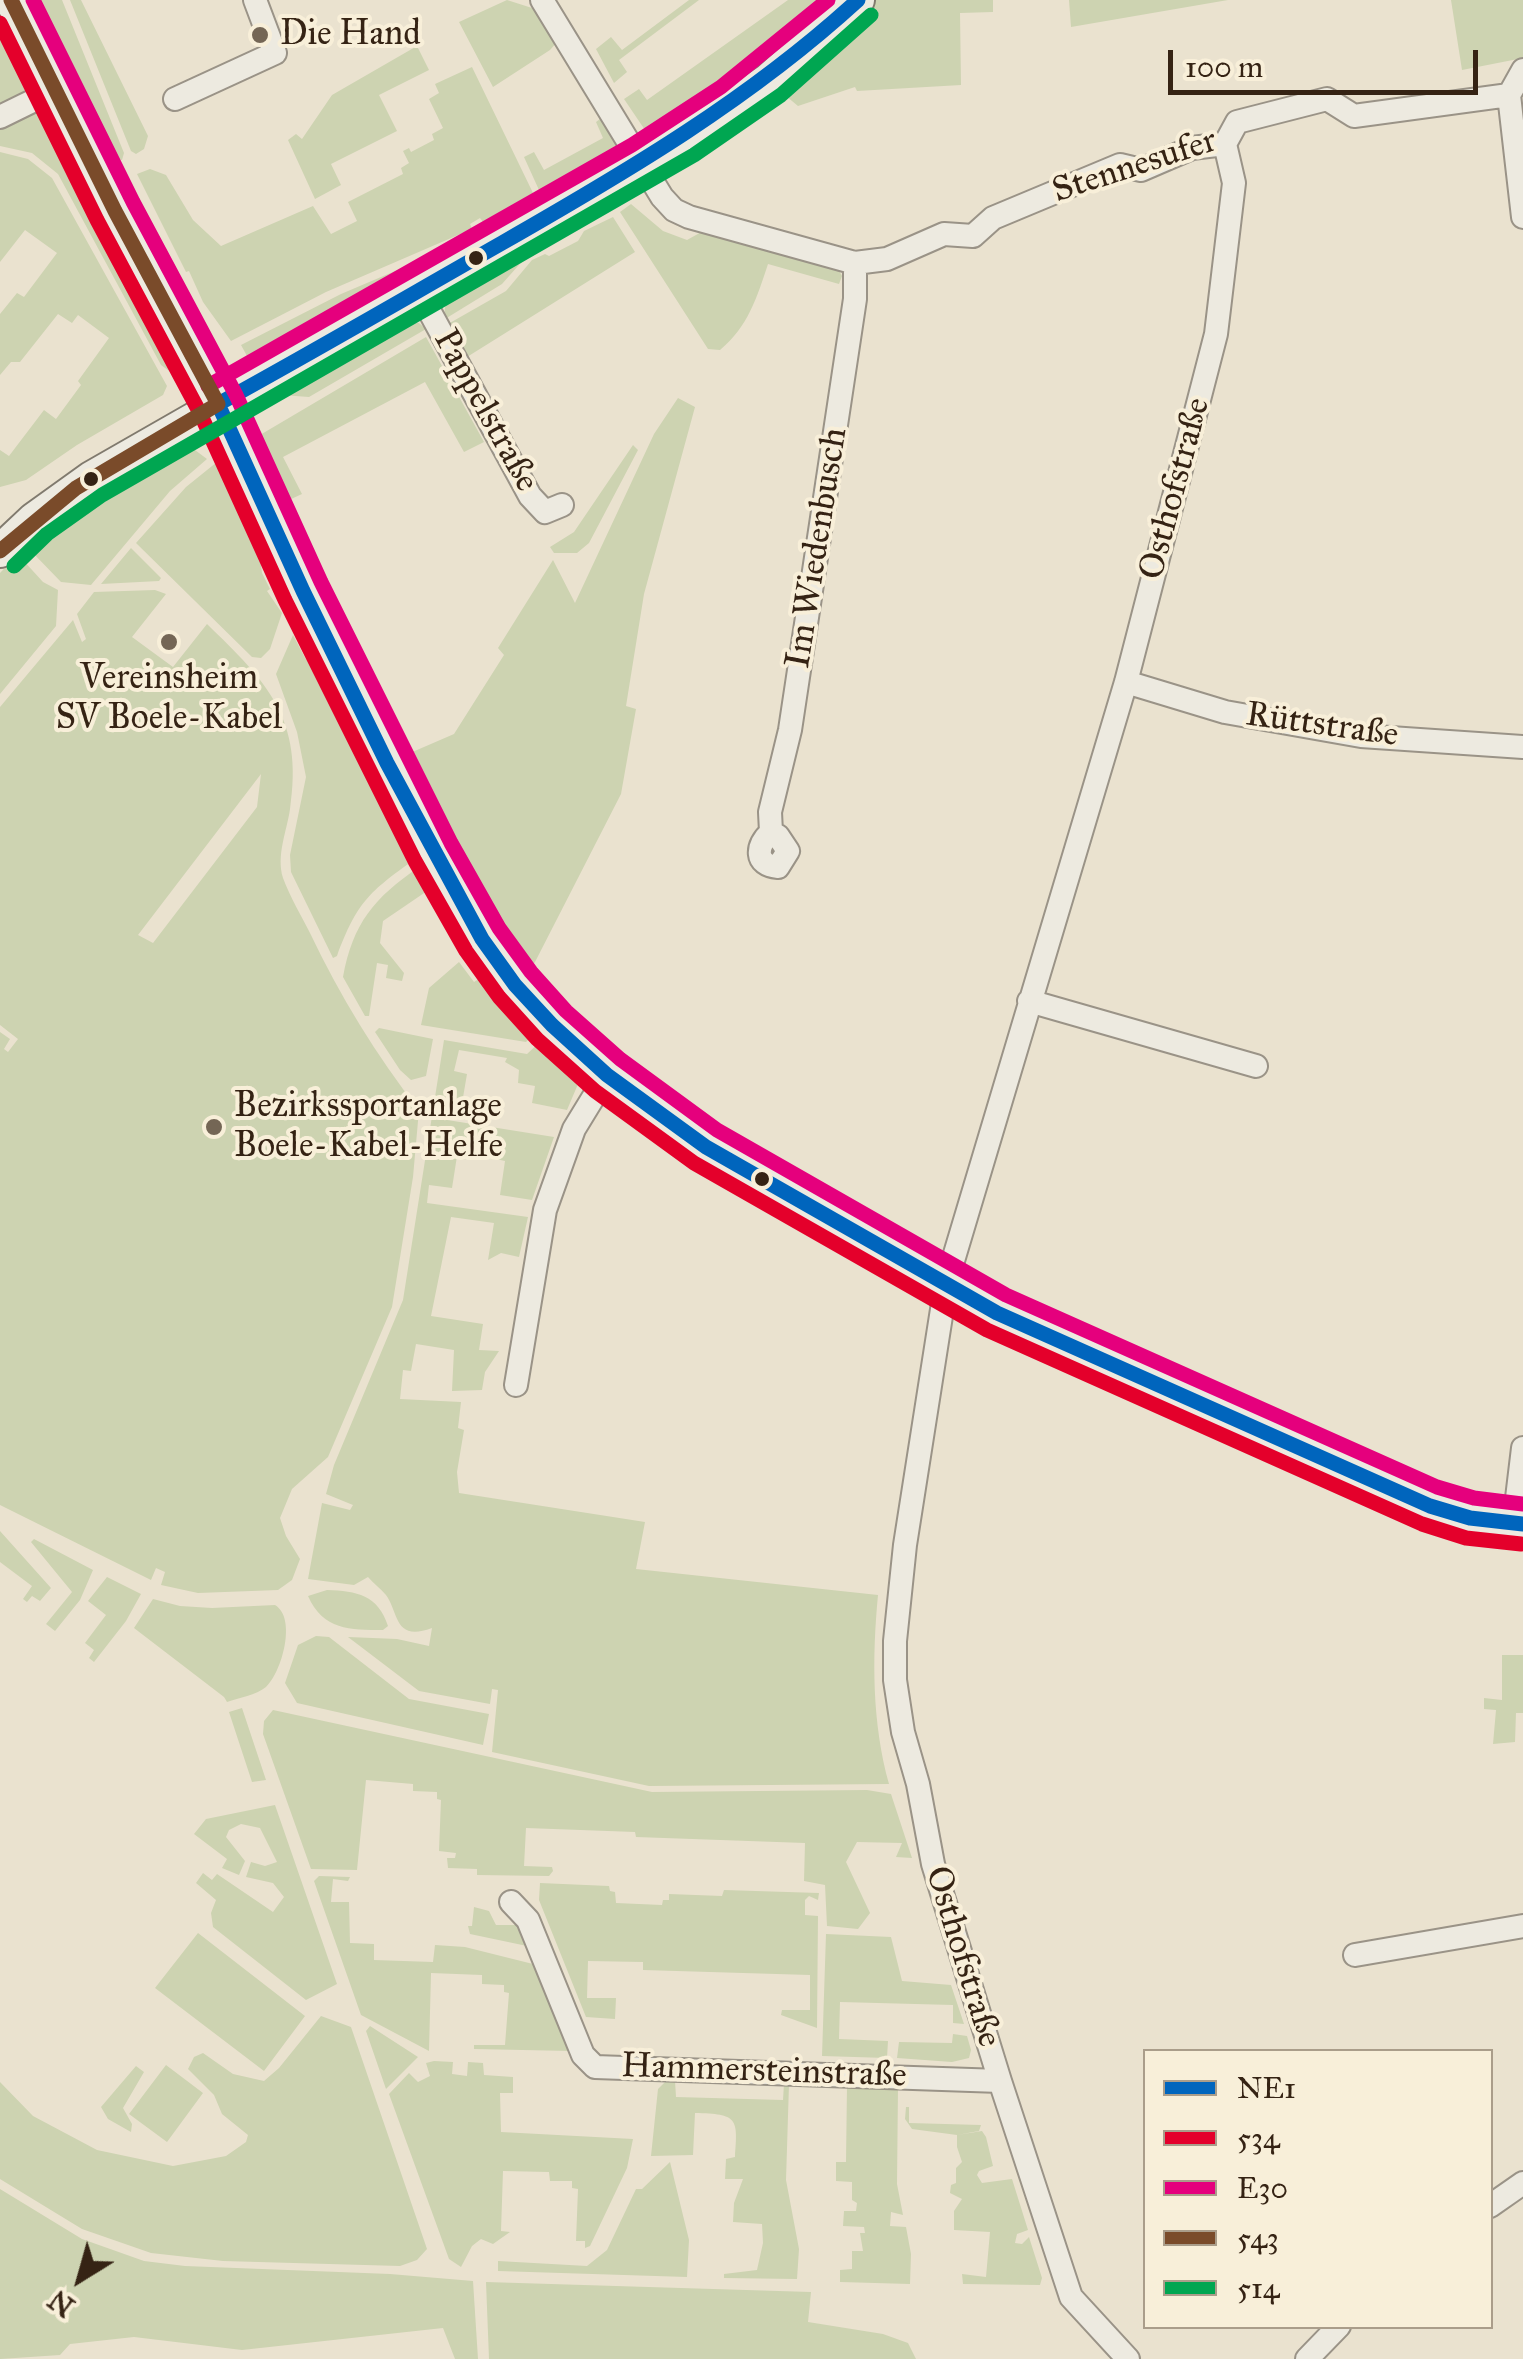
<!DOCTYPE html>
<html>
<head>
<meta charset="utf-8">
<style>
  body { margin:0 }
  #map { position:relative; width:1523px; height:2359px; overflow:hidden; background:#eae2cf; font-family:"IM FELL Great Primer",serif }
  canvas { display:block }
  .legend { position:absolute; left:1143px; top:2049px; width:350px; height:280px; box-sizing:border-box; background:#f8efd9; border:2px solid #aa9d8a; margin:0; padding:12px 18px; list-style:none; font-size:30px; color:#352314 }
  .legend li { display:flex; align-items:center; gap:20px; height:50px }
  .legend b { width:50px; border:2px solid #aa9d8a }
  .north { position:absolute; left:30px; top:2229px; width:100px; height:100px; -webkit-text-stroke:8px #f8efd9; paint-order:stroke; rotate:217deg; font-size:28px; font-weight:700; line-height:40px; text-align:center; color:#352314 }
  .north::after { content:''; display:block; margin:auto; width:35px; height:45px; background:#352314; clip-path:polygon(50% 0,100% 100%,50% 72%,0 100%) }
  .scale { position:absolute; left:1168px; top:50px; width:310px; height:45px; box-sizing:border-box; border:5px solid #352314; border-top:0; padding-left:12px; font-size:30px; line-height:35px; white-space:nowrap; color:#352314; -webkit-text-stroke:8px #f8efd9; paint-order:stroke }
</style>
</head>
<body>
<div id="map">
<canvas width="1523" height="2359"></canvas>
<ul class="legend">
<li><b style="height:12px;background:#0065bd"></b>NE1</li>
<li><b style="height:12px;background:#e4002b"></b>534</li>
<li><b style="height:12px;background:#e5007d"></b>E30</li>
<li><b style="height:12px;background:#7a4b2a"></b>543</li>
<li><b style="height:12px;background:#00a651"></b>514</li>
</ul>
<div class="north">N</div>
<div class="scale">100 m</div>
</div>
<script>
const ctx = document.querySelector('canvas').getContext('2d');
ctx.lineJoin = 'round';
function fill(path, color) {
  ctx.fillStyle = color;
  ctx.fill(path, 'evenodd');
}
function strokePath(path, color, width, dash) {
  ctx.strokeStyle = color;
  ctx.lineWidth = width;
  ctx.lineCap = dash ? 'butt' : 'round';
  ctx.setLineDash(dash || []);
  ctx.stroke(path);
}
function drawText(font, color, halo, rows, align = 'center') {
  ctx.font = font + ' "IM FELL Great Primer",serif';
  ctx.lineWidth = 8;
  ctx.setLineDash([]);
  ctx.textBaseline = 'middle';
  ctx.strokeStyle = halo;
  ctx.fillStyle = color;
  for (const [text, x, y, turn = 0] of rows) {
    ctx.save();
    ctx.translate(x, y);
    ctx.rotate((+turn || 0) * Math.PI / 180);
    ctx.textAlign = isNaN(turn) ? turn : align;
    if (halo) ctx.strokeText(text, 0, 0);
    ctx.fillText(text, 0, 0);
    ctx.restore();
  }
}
const green = new Path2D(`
  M26 0H62L124 153 122 160 104 156Z
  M70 0H81L148 136 144 149 136 154 131 151Z
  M507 0 532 8 557 42 550 50 493 87 459 22Z
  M689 0H699L619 60 627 72 614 83 596 49 611 37 622 50Z
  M788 0H818L731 73 645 130 624 99 639 89 647 100Z
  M876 0H993V12L960 13 961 85 857 91 855 87 798 106 786 96 785 88 773 96Z
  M1069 0H1228L1071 27Z
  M1451 0H1523V58L1462 70Z
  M0 8 31 73 24 92 0 106Z
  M417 46 429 70 379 95 397 131 331 164 341 185 315 199 288 140 296 134 302 139 332 95Z
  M472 67 533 193 483 222 480 218 470 224 472 229 326 292 231 341 203 302 189 271 186 272 137 174 150 169 166 175 193 220 221 246 313 206 331 234 357 221 348 202 403 174 401 168 409 163 403 151 409 148 411 152 434 140 432 134 443 128 429 99 439 93 435 84Z
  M35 111 48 113 55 118 179 369 172 373 161 365 58 174 32 153 0 146V128Z
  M600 119 617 146 539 190 524 157 534 152 544 170 603 138 596 122Z
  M0 152 28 159 52 178 167 386 163 395 77 445 26 480 0 487V450L9 456 44 410 56 419 81 385 78 381 109 338 78 315 72 323 58 314 20 362H11L0 375V314L17 293 24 297 57 253 25 230 0 262Z
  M631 204 663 231 687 240 705 230 837 267 842 276 839 284 768 264C757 297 748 327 720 350L708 349 620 212Z
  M613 217 635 252 467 357 448 324 506 291 532 260 545 254 549 256 578 241 584 231Z
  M454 246 413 276 252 365 241 345 341 294Z
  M526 257 502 284 445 319C440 279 497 269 526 257Z
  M400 320 419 323 426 329 309 397 268 394Z
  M426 337 484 442 464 452 425 382 283 457 302 494 289 500 260 435Z
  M678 398 695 407 644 594 626 706 636 709 621 794 535 962 515 985 387 763 454 734 504 655 498 648 553 560 575 603 654 434Z
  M183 441 207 459 170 491 91 585 61 582 31 551 22 559 43 582 58 590 56 626 0 694V573L28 544 83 499Z
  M633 445 638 450 589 543 577 553H554L550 547 574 532Z
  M217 462 258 544 262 573 270 589 267 591 282 613 270 649 261 658 252 657 136 543 186 487Z
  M131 548 161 578 159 581 101 584Z
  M155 590 166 594 132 637 173 667 207 624C267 682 304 719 290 809 287 831 276 855 283 878 290 897 301 915 310 933 340 996 376 1055 419 1110L413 1177 392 1307 328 1457 292 1489 280 1518 286 1536 300 1559 292 1580 278 1590 198 1593 161 1585 165 1572 156 1568 151 1580 0 1505V1032L10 1039 4 1049 8 1052 18 1039 0 1025V707L73 620 82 642 86 639 77 614 94 592ZM261 774 257 807 153 943 138 935Z
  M293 635 305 658 324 679 415 859C369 892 357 902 337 956L333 958 291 872 290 855 306 777 297 732 276 674Z
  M419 867 430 889 383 921 380 943 404 973 402 981 386 978 388 965 377 963 369 1016H365L343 977C353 923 374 898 419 867Z
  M459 962 474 982 485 975 536 1032 526 1042 421 1025 429 988Z
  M379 1028 433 1039 426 1076 411 1080 400 1070 375 1032Z
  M543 1039 581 1077 567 1110 532 1103 535 1086 518 1083 519 1070 505 1062 507 1058 459 1050 454 1071 467 1074 460 1115 442 1112 441 1119 554 1137 532 1200 500 1195 505 1161 496 1159 498 1142 460 1137 452 1188 429 1185 427 1203 528 1217 519 1257 501 1253 488 1260 494 1223 451 1217 431 1316 483 1324 479 1350 499 1351 485 1372 482 1390 452 1391 454 1350 416 1344 411 1371 403 1370 400 1399 461 1402 458 1428 464 1430 457 1472 459 1493 645 1522 636 1569 878 1595C872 1658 872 1723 889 1784L649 1786 492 1752 498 1690 492 1689 490 1704 419 1691 348 1637 397 1639 429 1646 432 1628C394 1642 399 1613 386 1595 381 1589 373 1583 368 1577L354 1585 308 1579 322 1503 350 1510 353 1505 326 1494 334 1465 403 1300 444 1040 527 1054Z
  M0 1531 51 1588 40 1601 32 1596 27 1602 23 1599 32 1586 0 1562Z
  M34 1539 93 1570 80 1600 55 1631 46 1624 72 1592 31 1542Z
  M107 1577 141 1594 126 1621 94 1662 89 1658 94 1650 85 1643 106 1615 88 1601Z
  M327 1590C357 1591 378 1595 388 1626L383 1630C350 1630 323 1630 308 1596Z
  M153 1599 180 1606 212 1608 275 1605C297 1618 282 1672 266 1687 256 1695 239 1698 227 1702L224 1697 134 1628Z
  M316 1636 329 1637 409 1699 489 1714 483 1745 297 1703 285 1683 298 1645Z
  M1502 1655H1523V1713H1516L1515 1742 1493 1744 1496 1710 1484 1709V1698L1502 1700Z
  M242 1708 266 1780 252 1782 229 1712Z
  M273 1710 652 1792 867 1790 891 1794 912 1858 896 1857 902 1843 857 1842 846 1862 870 1913 858 1929 827 1926 825 1885 804 1881 805 1843 636 1837 635 1832 526 1828 524 1866 552 1867 553 1871 549 1876 477 1875V1869L448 1868 447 1858H455L456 1853 439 1851 441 1800 437 1799V1792L413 1791V1784L366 1780 357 1870 311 1869 263 1734 264 1721Z
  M275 1805 337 1984 306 2000 213 1927 211 1913 216 1900 196 1883 203 1873 212 1880 217 1874 273 1912 284 1897 273 1883 246 1877 251 1862 265 1866 277 1862 260 1828 241 1824 229 1830 226 1837 245 1861 239 1875 222 1868 227 1859 194 1834 206 1819Z
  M319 1876 350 1877 348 1881 333 1879 331 1902H349L350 1943 374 1944V1960L433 1962 435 1945 465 1947 537 1965 571 2051 474 2049V2045H505L509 1993 504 1992V1985L482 1984V1975L431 1973 429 2051 361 2015 314 1881Z
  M540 1883 609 1886 610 1891 615 1892 616 1903 662 1905 663 1900H669V1894L722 1896 724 1890 819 1893 818 1900 809 1896 805 1900V1915L818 1916 817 2028 781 2015 782 2010H810V1975L643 1970V1962L588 1961 587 1998H616L615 2019 586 2017 539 1900Z
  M474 1907 489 1911 496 1925H519L527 1946 470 1934 468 1926H472Z
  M198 1933 305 2016 264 2071 155 1988Z
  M826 1934 891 1937 902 1981 951 1985 964 2024 953 2023V2005L840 2002 839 2039 888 2041 887 2058 822 2056Z
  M321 2016 351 2027 427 2249 417 2260 400 2266 223 2261 151 2253 82 2229 0 2179V2082L33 2116 97 2150 173 2166 226 2156 246 2142 248 2135 222 2114 214 2095 188 2069 194 2057 203 2053 233 2074 264 2081 279 2068Z
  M370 2026 418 2057 386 2089 366 2031Z
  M953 2034 967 2036 971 2050 969 2058 952 2062 897 2058 899 2042 952 2043Z
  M434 2061 453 2062 452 2074 467 2076 468 2062 483 2063 484 2075 513 2077V2093H500L501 2132 633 2139 627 2168 590 2246 585 2248V2241H576L578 2189 572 2188V2181H550L549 2172 503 2171 501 2231 510 2232 493 2244 481 2239 472 2246 461 2267 449 2259 389 2094 409 2073 418 2082 430 2076 426 2063Z
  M166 2065 203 2093 167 2142 129 2114Z
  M136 2066 144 2072 123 2108 132 2124 131 2132 108 2119 101 2107Z
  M668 2079 675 2081 676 2097 783 2100 784 2084H789L786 2180 799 2249 797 2279 724 2278V2274L757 2270 763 2243 762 2224 733 2222 734 2203 743 2179H725L726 2159 735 2157C738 2118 738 2114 695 2113L693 2155 651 2156 658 2089Z
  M847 2086 898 2088 897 2184 903 2215 891 2212 890 2226 906 2227 911 2254 910 2284 840 2282V2270L852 2269V2251H863L860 2233H865L864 2227 843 2226 844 2211H856L857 2203 852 2200V2182L836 2181V2162H846Z
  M906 2107H909V2123L981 2125 979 2131 957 2135 982 2131 986 2137 993 2166 979 2171 977 2175 982 2183 1012 2179 1028 2230 1017 2234 1015 2243 1022 2244 1029 2237 1042 2278 1040 2285 963 2284 962 2274 986 2277 990 2232 954 2230V2211L962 2199 950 2193 951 2185 956 2183V2168L962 2162 957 2147V2135L912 2129 905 2119Z
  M670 2162 689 2240 687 2277 498 2271V2261L587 2266 607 2250 636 2189H642Z
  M0 2189 82 2239 144 2261 185 2266 390 2274 473 2281 478 2359H455L443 2328 242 2350 134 2337 70 2344 60 2355 0 2359Z
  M486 2282 811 2292 808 2322 883 2334 908 2343 916 2359H489Z`);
const street = new Path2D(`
  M542 0 662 197 674 210 689 217 855 263 887 259 944 234 973 236 993 218 1120 165 1141 170 1192 148 1225 144 1237 122 1327 99 1354 116 1509 95 1523 70
  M1509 95 1523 217
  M175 99 275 53 255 0
  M0 117 55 90
  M419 292 530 496 545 512 562 505
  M1126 682 1225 712 1361 736 1523 747
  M771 832 778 836 788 851 778 867C754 865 756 846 771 832L770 812 790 730 855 299V263
  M1029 1001 1256 1066
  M516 1385 545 1210 574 1129 607 1075
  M1514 1523 1523 1448
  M511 1902 528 1920 583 2055 595 2067 1000 2081
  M1355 1955 1523 1926
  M1490 2206 1523 2183
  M1128 2359 1071 2297 1000 2081 933 1864 918 1784 903 1732 895 1680V1641L905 1545 946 1284 1126 682 1216 334 1234 183 1225 144
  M1307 2359 1339 2326`);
const secondary = new Path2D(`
  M11 0 115 211 218 404 303 591 433 852 482 939 515 985 552 1025 607 1075 706 1147 997 1313 1430 1506 1470 1518 1523 1524
  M0 551 34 519 91 478 683 139 768 80 858 0`);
const bus1 = new Path2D(`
  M218 404 303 591 387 763 482 939 515 985 552 1025 607 1075 706 1147 997 1313 1430 1506 1470 1518 1523 1524
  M218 404C313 352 407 297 502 243 628 171 750 99 858 0`);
const bus2 = new Path2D(`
  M0 23 97 220 200 413 285 600 415 861 466 951 499 997 537 1039 595 1091 694 1163 987 1330 1422 1524 1466 1538 1521 1544`);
const bus3 = new Path2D(`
  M33 0 133 202 236 395 321 582 451 843 499 928 531 972 566 1011 620 1059 717 1130 1006 1295 1437 1487 1474 1498 1523 1504
  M208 386 632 145 721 87 828 0`);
const bus4 = new Path2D(`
  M11 0 115 211 218 404
  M0 551 76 488 218 404`);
const bus5 = new Path2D(`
  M14 566 47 534 102 495 694 155 781 95 871 15`);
const markers = [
  [260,35,10,"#746655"],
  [476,258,9,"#352314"],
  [91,479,9,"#352314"],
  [169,642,10,"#746655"],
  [214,1127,10,"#746655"],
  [762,1179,9,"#352314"]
];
const poiNames = [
  ["Die Hand",280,35],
  ["Vereinsheim",169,679,"center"],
  ["SV Boele-Kabel",169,719,"center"],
  ["Bezirkssportanlage",234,1107],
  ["Boele-Kabel-Helfe",234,1147]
];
const streetNames = [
  ["Stennesufer",1135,167,-18],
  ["Pappelstraße",485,411,61],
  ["Osthofstraße",1176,489,-75],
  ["Im Wiedenbusch",818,548,-81],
  ["Rüttstraße",1322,726,8],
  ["Osthofstraße",962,1957,73],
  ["Hammersteinstraße",764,2072,2]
];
fill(green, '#cdd3b1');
strokePath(street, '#9a9387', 26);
strokePath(secondary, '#807a6e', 36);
strokePath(street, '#edeae0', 22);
strokePath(secondary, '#edeae0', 32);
strokePath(bus1, '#0065bd', 15);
strokePath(bus2, '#e4002b', 15);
strokePath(bus3, '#e5007d', 15);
strokePath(bus4, '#7a4b2a', 15);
strokePath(bus5, '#00a651', 15);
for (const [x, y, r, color] of markers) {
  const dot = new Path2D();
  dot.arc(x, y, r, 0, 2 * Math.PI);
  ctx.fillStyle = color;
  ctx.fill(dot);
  strokePath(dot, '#f8efd9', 4);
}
drawText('35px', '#352314', '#f8efd9', poiNames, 'left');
drawText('35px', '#352314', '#f8efd9', streetNames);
</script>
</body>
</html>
